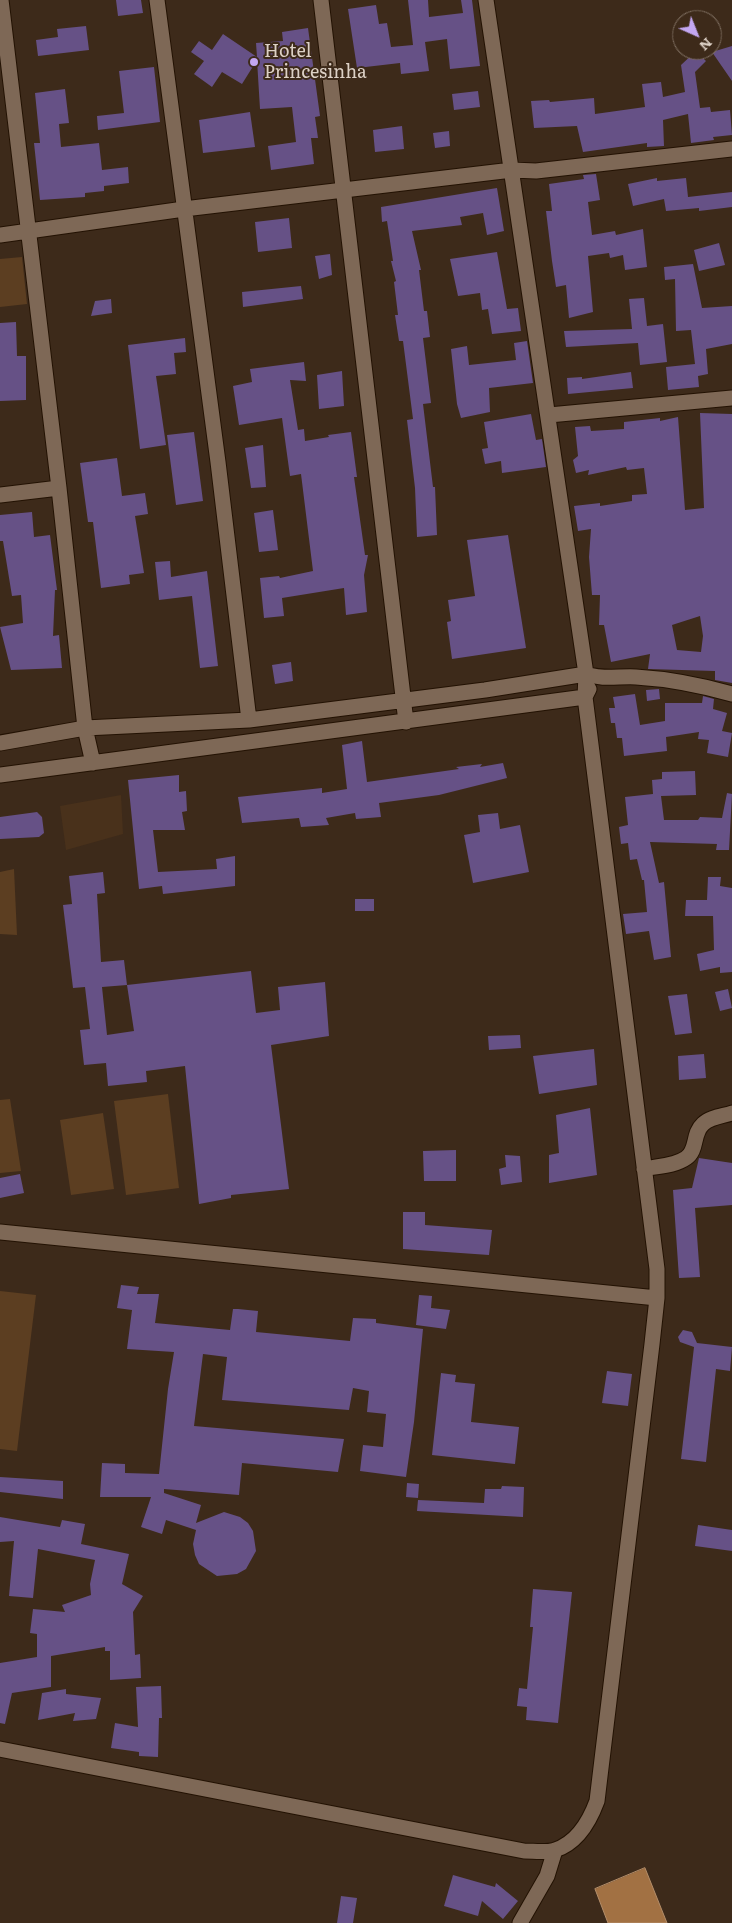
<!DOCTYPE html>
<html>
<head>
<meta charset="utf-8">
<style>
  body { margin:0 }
  #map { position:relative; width:732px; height:1923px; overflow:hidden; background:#3d2a1a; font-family:Literata,serif }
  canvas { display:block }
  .north { position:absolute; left:672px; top:10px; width:50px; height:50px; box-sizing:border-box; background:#3d2a1a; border:1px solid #7d6d5f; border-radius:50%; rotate:136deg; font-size:14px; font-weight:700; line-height:20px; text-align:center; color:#ddd1c6 }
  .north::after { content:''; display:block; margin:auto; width:18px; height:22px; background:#c3a7f2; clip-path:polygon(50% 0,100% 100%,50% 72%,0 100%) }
</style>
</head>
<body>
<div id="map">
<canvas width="732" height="1923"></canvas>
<div class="north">N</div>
</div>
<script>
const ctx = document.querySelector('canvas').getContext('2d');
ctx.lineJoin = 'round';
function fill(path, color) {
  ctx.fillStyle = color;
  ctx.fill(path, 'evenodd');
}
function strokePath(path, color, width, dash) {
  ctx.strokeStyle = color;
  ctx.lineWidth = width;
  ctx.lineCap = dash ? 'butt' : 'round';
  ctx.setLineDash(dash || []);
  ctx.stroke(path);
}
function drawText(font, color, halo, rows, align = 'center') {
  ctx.font = font + ' Literata,serif';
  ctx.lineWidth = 4;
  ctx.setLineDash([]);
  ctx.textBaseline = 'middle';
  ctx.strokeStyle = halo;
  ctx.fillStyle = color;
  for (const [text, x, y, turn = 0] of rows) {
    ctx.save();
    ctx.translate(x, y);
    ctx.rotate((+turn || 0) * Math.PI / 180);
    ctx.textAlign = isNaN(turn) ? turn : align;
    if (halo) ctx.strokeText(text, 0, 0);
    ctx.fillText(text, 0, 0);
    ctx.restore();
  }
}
const built = new Path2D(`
  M121 795 123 834 66 850 60 806Z`);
const green = new Path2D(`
  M22 257 27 304 0 307V259Z
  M14 869 17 935 0 934V872Z
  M168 1094 179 1188 126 1195 114 1101Z
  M10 1099 21 1171 0 1173V1100Z
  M103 1113 114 1189 71 1195 60 1120Z
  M0 1291 36 1295 17 1451 0 1449Z`);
const water = new Path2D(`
  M645 1868 667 1923H608L595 1889Z`);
const building = new Path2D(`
  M116 0H141L143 13 118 16Z
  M408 0H428L429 17 463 13 461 0H472L480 66 450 69 447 39 425 42 429 71 401 74 400 63 357 68 348 9 376 5 379 24 387 23 391 47 413 45Z
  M86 26 89 50 38 56 36 40 58 37 57 29Z
  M308 28 320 116 315 117 318 138H311L314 164 271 170 268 146 296 142 292 107 260 109 257 60 242 84 222 72 212 87 194 74 204 61 191 52 199 41 212 50 223 34 257 57 256 43 283 41 282 32Z
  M732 46V81L712 52Z
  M696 51 706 61 695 72 700 108 710 107 711 112 730 110 732 135 713 137 714 140 691 143 688 114 663 120 664 146 647 147V143L583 152 577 126 534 128 531 101 549 100 550 102 594 98 595 114 645 107 642 84 661 82 663 97 685 92 681 65Z
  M154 67 160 122 98 130 97 116 124 113 119 71Z
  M65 89 69 123 59 124 61 147 99 143 102 170 128 167 129 183 104 186V191L85 193V197L40 200 34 143H40L35 93Z
  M478 91 480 107 454 110 452 94Z
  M250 112 255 147 203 153 199 120Z
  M402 126 404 149 375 152 373 130Z
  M449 131 450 146 435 148 433 133Z
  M596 174 600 200 588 202 592 235 615 231 616 235 643 229 647 267 625 270 623 255 610 258 609 253 588 256 593 312 569 318 566 285 556 287 552 261 546 211H552L549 184 584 179 583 175Z
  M657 178V181L686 178 688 197 732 192V207L699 211V208L666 211 664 199 633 206 628 184Z
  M497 188 504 231 487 235 483 213 460 217 462 225 412 231 421 270H419L424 311H427L430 337 423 338 431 403 423 404 433 487H435L437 535 417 537 415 488 407 420 413 419 403 341H399L395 315H398L394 282 396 281 391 261H393L387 221 382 222 381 207Z
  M289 218 292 248 258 252 255 222Z
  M719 243 725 265 699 271 694 250Z
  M497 252 507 309 518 308 521 331 492 334 488 309 482 310 480 293 458 296 450 259Z
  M330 254 332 275 319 279 315 256Z
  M693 264 702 308 732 306V344L706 349 708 374 698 376 699 387 668 390 666 367 695 364 691 330 676 331 675 279 665 280 664 267Z
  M301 286 303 299 243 307 242 292Z
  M644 298 647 326 663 324 667 362 640 365 638 343 566 347 564 331 632 329 629 299Z
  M111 299 112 313 91 316 95 301Z
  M16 322 17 356H26V400L0 401V323Z
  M185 338 186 352 174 353 176 374 156 376 166 445 140 449 128 345Z
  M527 341 533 383 489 388 490 412 461 418 457 404 451 349 467 346 469 365 516 360 514 343Z
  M304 362 306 381 290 380 298 430 304 429 305 441 329 437 328 435 351 432 357 477H354L365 555H368L364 575 367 612 346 615 344 588 282 598 284 616 264 618 260 578 279 576 280 578 313 571 301 474 290 476 282 418 239 425 233 386 252 382 250 369Z
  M342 371 344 406 319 409 317 375Z
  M631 372 633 388 568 394 567 378 582 377V379Z
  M700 413 732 414V683L715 680V671L648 669 650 654 611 662 604 625H599L600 595H592L589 557 591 529 578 531 574 506 600 503V506L632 501V495L647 494 644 468 627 470 626 467 588 475 589 470 576 473 573 460 578 456 575 427 590 426 591 431 624 429V422L660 418V421L678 417 685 510 704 508ZM700 616 703 636 701 652 677 650 672 625Z
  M531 414 536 440 542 439 546 467 502 473 501 461 485 464 482 449 488 448 484 422Z
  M194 432 203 501 176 505 167 435Z
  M263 445 266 487 251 488 245 448Z
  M117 458 122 496 145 493 148 514 135 516 144 573 129 575 130 584 101 588 93 522H88L80 463Z
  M273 510 278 550 259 552 254 513Z
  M32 512 34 537 50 535 57 590H55L53 636 59 635 62 668 11 670 0 627 23 623 21 595 12 596 3 541H0V515Z
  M508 535 526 648 452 659 447 622 451 621 448 600 475 596 467 540Z
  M170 561 171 577 207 571 218 666 200 668 192 596 159 600 155 562Z
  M291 662 293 681 275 684 272 665Z
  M659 689 660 699 647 701 646 690Z
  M635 694 640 725 665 721V703H702L703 696 714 699 713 709 727 713 722 731 732 733 728 757 707 753 709 740 698 739 699 732 666 737 667 751 624 756 622 738H617L615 723H611L609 708H615L613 697Z
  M362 741 367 782 459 769 456 767 482 764 480 767 503 763 507 778 439 795 379 803 381 817 356 819 355 813 326 818 329 825 301 827 299 818 242 823 238 797 322 788V793L347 789 342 745Z
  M695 771 696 795 661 796 664 820H698L700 817 722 818 727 793 732 794 729 850H716L717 844 650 842 659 883 664 882 671 957 654 960 649 931 626 934 623 914 647 912 644 880H642L637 859 630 860 628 843 621 844 619 827 628 825 625 797 653 794 652 780 662 779V772Z
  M179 775V792L186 791 187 811 182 812 185 830H153L158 872 217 869 216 859 235 856V886L163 894 162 886 139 889 128 780Z
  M37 812 42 817 44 833 39 837 0 839V817Z
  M498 813 500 829 520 825 529 872 473 883 464 835 480 832 478 815Z
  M103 872 105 893 97 894 101 962 124 960 127 985 251 971 256 1013 280 1010 278 987 325 982 329 1036 271 1045 289 1189 231 1195V1198L199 1204 185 1066 146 1071 147 1082 108 1086 106 1063 84 1065 80 1030 90 1029 85 987 73 988 63 905 72 904 69 876ZM127 985 134 1031 107 1035 102 987Z
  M708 877H721L720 886 732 888V972L720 973V967L700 971 697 954 714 950 713 916H685L686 900H707Z
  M355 899H374V911H355Z
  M728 989 732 1008 720 1011 715 992Z
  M687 994 692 1033 675 1035 668 996Z
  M520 1035 521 1048 489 1050 488 1036Z
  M594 1049 597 1085 539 1094 533 1056Z
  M704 1054 706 1078 679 1080 678 1056Z
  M590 1108 597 1175 549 1183V1155L559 1153 556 1115Z
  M456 1150V1181H424L423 1151Z
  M505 1155 520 1156 522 1182 501 1185 499 1169 506 1167Z
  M699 1158 732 1163V1205L695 1208 700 1277 679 1278 673 1190 692 1188Z
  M20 1174 24 1193 0 1198V1178Z
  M403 1212H425V1225L492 1230 489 1255 403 1249Z
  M121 1285 139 1287 137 1294H159L155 1323 230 1330 233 1309H238L258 1311 256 1332 350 1341 353 1318 376 1319V1323L423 1329 414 1422 406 1477 360 1471 363 1445 383 1447 386 1414 367 1412 369 1391 353 1388 349 1410 222 1400 227 1357 203 1354 194 1426 344 1439 338 1472 242 1463 239 1495 164 1489V1493L201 1505 196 1523 224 1512 240 1517 248 1523 253 1531 256 1551 246 1569 237 1574 217 1576 199 1564 195 1555 193 1544 196 1530 166 1520 162 1534 141 1527 151 1497H100L102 1463 125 1464V1473L159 1474 168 1389 174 1352 127 1349 132 1310 117 1308Z
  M419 1295 432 1296 431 1308 450 1310 446 1329 416 1325Z
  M683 1330 692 1332 697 1343 732 1347 730 1371 716 1369 706 1462 681 1459 694 1347 680 1342 678 1337Z
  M607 1371 632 1374 628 1406 602 1403Z
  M441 1373 456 1375 455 1382 475 1384 471 1422 519 1427 515 1464 432 1455Z
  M0 1477 63 1481V1499L0 1492Z
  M407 1483 419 1484 418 1498 406 1497Z
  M502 1486 524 1487 523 1517 417 1511 418 1500 484 1503 485 1489H501Z
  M0 1517 60 1527 62 1520 85 1524 81 1544 129 1554 122 1584 143 1596 133 1612 135 1655 140 1654 141 1678 110 1680V1651H105V1647L51 1656V1687L12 1693 5 1724 0 1723V1663L37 1657V1634L30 1633 33 1609 65 1612 62 1605 91 1595 90 1584 95 1560 38 1549 33 1598 9 1596 14 1541 0 1542Z
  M698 1525 732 1530V1551L695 1546Z
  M533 1589 572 1592 558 1723 526 1720 527 1707 517 1706 519 1688 527 1689 533 1627H530Z
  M161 1686 162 1718H159L158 1757 139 1756V1752L111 1748 115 1723 138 1727 136 1687Z
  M66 1689V1694L101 1698 96 1719 73 1721 75 1713 38 1720 42 1693Z
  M453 1875 495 1887 496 1883 518 1901 503 1919 482 1901 478 1916 444 1906Z
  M341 1896 357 1898 353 1923H337Z`);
const minor = new Path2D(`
  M1 0 59 488 85 728 93 763
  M157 0 218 462 249 720
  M321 0 406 722
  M0 235 184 209 512 170 536 171 732 149
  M549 415 732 398
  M0 495 59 488
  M0 743 85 728 249 720 485 690 586 674C603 680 619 676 636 677 669 679 700 685 732 694
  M0 775 585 697 589 689
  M644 1169C657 1166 675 1166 686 1158 698 1150 692 1134 703 1124 710 1117 723 1116 732 1113
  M0 1232 657 1298
  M0 1749 524 1851C534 1851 546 1853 555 1850 577 1843 590 1820 597 1801L652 1344 657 1298V1269L585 697 586 674 486 0
  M520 1923 547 1876 555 1850`);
const markers = [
  [254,62,5,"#c3a7f2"]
];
const poiNames = [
  ["Hotel",264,52],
  ["Princesinha",264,73]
];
fill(built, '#49311b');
fill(green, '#5c3e21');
fill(water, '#a27143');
strokePath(water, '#b48e6a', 1);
fill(building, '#665186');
strokePath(minor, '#231203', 17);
strokePath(minor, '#7e6856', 15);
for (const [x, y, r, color] of markers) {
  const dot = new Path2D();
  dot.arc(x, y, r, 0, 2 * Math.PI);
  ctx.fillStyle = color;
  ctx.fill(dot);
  strokePath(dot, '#3d2a1a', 2);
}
drawText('18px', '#ddd1c6', '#3d2a1a', poiNames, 'left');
</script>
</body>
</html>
